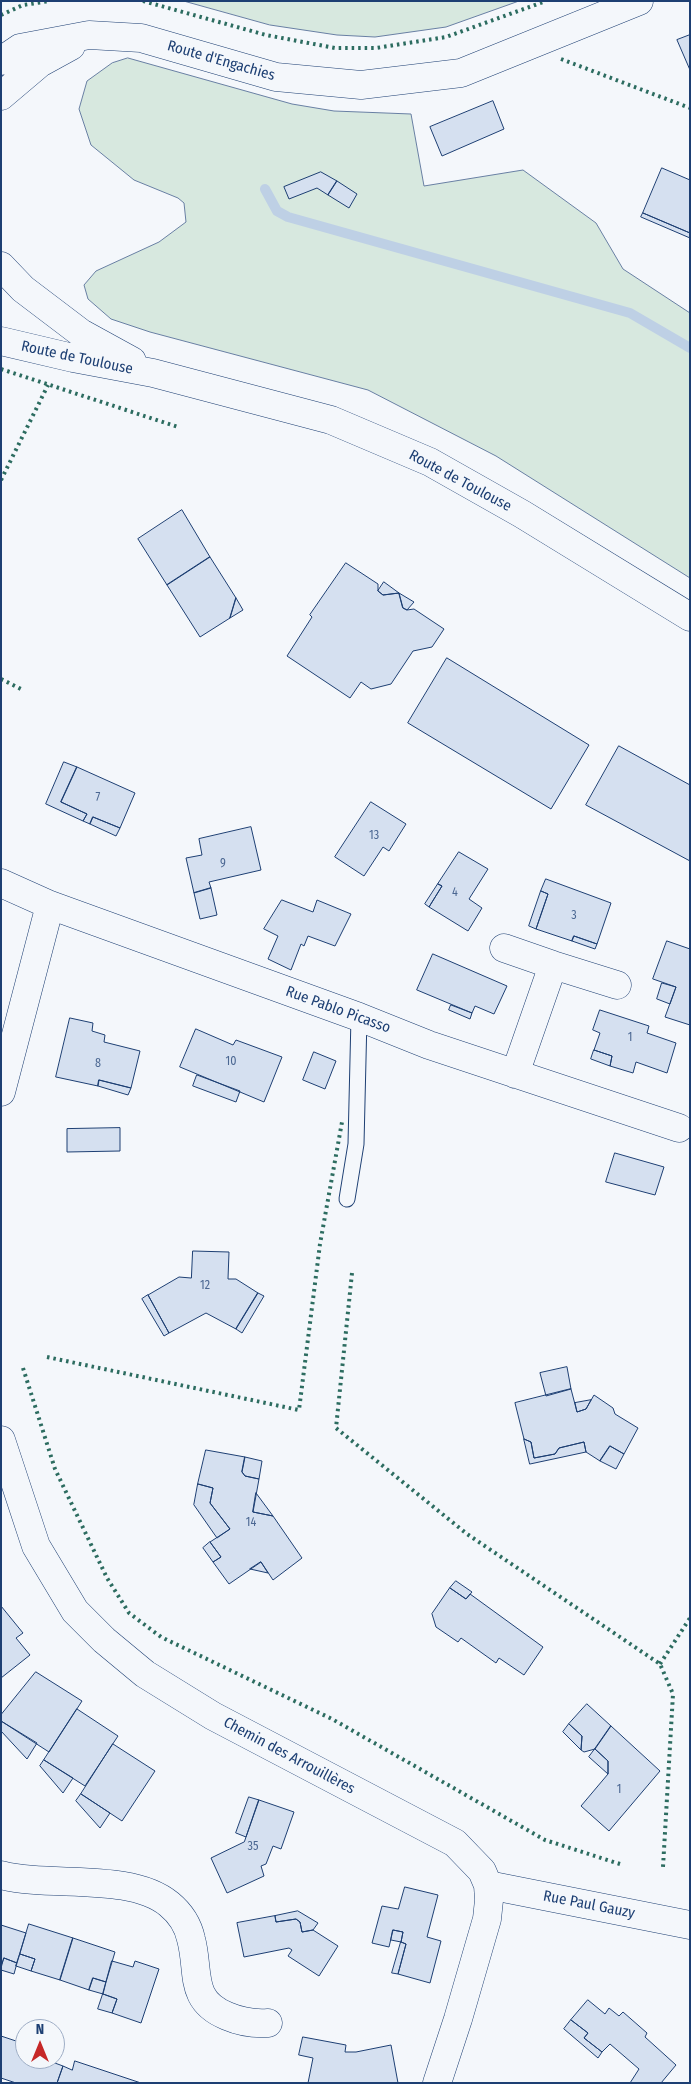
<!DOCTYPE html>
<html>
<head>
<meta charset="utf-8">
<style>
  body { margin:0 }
  #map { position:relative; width:691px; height:2084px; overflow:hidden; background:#f4f7fb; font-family:"Fira Sans Condensed",sans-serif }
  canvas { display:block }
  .frame { position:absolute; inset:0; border:2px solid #1d3f73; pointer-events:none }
  .north { position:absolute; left:15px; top:2019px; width:50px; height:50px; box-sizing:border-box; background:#f4f7fb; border:1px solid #9eadc5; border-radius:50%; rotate:0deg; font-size:14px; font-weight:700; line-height:20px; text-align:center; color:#1d3f73 }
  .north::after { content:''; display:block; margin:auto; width:18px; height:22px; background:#c62828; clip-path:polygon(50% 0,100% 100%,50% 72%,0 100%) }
</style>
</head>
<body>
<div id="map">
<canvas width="691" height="2084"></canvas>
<div class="frame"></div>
<div class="north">N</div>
</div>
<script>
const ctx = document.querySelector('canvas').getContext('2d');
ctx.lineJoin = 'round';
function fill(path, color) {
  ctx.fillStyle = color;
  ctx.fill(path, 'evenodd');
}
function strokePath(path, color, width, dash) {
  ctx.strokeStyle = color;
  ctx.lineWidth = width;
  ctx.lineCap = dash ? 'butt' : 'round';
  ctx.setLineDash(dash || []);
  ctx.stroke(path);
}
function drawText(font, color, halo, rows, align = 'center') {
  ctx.font = font + ' "Fira Sans Condensed",sans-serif';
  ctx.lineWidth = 4;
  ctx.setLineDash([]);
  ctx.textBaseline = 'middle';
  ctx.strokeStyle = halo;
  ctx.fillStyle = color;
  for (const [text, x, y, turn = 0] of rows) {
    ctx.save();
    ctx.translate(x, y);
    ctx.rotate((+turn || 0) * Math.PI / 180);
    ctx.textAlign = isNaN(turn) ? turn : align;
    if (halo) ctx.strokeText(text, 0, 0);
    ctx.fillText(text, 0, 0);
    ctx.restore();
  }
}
const green = new Path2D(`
  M184 1H519L446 27 375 37 337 35 270 25Z
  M128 58 292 104 334 111 411 114 424 186 523 170 596 223 623 269 690 313V578L496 456 368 390 150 332 111 319 88 299 84 285 96 271 159 242 186 222 184 203 178 198 134 180 91 145 79 109 87 81 112 63Z`);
const stream = new Path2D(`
  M265 189 277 211 288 217 630 313 690 348`);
const building = new Path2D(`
  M690 35V70L677 40Z
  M493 101 504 129 442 156 430 127Z
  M662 168 690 180V233L643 213Z
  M321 172 337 181 328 195 317 188 289 199 284 187Z
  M337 181 357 194 349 208 328 195Z
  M643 213 690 233V238L641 217Z
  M182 510 210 557 167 585 138 539Z
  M210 557 236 598 230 618 200 637 167 585Z
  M346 563 378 584V591L383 595 399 593 403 608 407 610 414 609 444 629 432 647 413 651 391 684 371 689 361 682 350 698 287 656 312 617 310 615Z
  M384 582 399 593 383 595 378 591Z
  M399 593 414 602 407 610 403 608Z
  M236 598 243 610 230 618Z
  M447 658 589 745 551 809 408 723Z
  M619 746 690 785V861L586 805Z
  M64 762 77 767 61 802 87 814 83 821 46 804Z
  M77 767 135 793 120 828 93 817 90 824 83 821 87 814 61 802Z
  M371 802 406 824 389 851 383 847 364 876 335 857Z
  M93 817 120 828 116 836 90 824Z
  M251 827 261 870 209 882 211 888 194 893 186 858 202 855 199 839Z
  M459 852 488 869 469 899 482 908 468 931 429 907 442 886 438 884Z
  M546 879 611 903 597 944 574 936 572 941 536 929 548 894 541 891Z
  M438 884 442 886 429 907 425 904Z
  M211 888 217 915 200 919 194 893Z
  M541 891 548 894 536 929 529 926Z
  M282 900 313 912 317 900 351 914 335 946 308 936 304 946 301 944 291 970 268 959 278 936 264 929Z
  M574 936 597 944 595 949 572 941Z
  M667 941 690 949V1025L665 1017 676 987 653 979Z
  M433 954 507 986 494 1014 475 1006 472 1013 417 990Z
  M662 983 676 987 670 1004 657 999Z
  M451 1005 472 1013 470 1019 449 1010Z
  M600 1010 649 1026 647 1033 676 1043 667 1073 636 1062 633 1073 610 1066 612 1056 594 1050 600 1033 593 1030Z
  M70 1018 93 1023 92 1031 105 1035 104 1042 140 1051 131 1088 99 1080 98 1086 56 1077Z
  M196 1029 233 1045 236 1040 282 1057 264 1102 180 1067Z
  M594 1050 612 1056 610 1066 591 1059Z
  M314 1052 336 1061 325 1089 303 1080Z
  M197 1075 240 1091 236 1102 193 1086Z
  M99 1080 131 1088 128 1095 98 1086Z
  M120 1128V1151L67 1152V1129Z
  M615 1153 664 1167 655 1195 606 1182Z
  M193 1251 229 1252 228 1279H236L258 1293 236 1329 206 1313 169 1333 148 1295 179 1277 191 1278Z
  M258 1293 264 1296 242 1333 236 1329Z
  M148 1295 169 1333 164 1336 142 1299Z
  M567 1367 571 1389 546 1396 540 1373Z
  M571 1389 577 1412 586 1409 594 1395 613 1408 615 1414 638 1428 624 1454 610 1446 600 1461 586 1452 584 1442 559 1448 555 1454 534 1458 531 1442 524 1439 515 1403Z
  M591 1400 586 1409 577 1412 575 1403Z
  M524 1439 531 1442 534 1458 555 1454 559 1448 584 1442 586 1452 530 1464Z
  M610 1446 624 1454 616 1469 600 1461Z
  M206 1450 245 1457 242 1472 245 1476 259 1479 253 1512 273 1516 302 1558 273 1580 261 1562 229 1584 213 1562 221 1557 210 1542 230 1529 210 1503 213 1488 198 1484Z
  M245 1457 262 1461 259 1479 245 1476 242 1472Z
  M198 1484 213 1488 210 1503 230 1529 217 1538 194 1505Z
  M256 1493 273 1516 253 1512Z
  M210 1542 221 1557 213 1562 203 1548Z
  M261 1562 268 1573 250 1569Z
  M456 1581 472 1592 466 1599 450 1588Z
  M450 1588 466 1599 470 1594 543 1647 524 1675 499 1658 496 1663 461 1638 458 1642 436 1627 432 1614Z
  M1 1606 23 1633 16 1638 30 1655 1 1678Z
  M36 1672 82 1701 49 1752 1 1721V1715Z
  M587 1704 611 1726 595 1749 584 1752 581 1750 582 1736 569 1724Z
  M77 1709 118 1736 85 1786 44 1760Z
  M1 1721 37 1743 27 1759 1 1731Z
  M569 1724 582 1736 581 1750 563 1732Z
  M611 1726 660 1771 609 1831 581 1806 608 1774V1761L595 1749Z
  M113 1744 155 1771 122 1821 81 1794Z
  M595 1749 608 1761V1774L589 1757Z
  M44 1760 73 1778 63 1793 40 1766Z
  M81 1794 110 1813 100 1828 76 1801Z
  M249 1797 259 1800 246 1837 236 1833Z
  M259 1800 294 1812 281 1849 273 1846 266 1864 261 1866 264 1876 227 1893 211 1858 244 1842Z
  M405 1887 438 1895 427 1937 441 1941 430 1983 398 1974 406 1944 401 1942 403 1932 393 1930 389 1947 372 1943 382 1906 398 1909Z
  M298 1911 318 1923 313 1930 302 1932 300 1922 296 1919 276 1922 275 1916Z
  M275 1916 276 1922 296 1919 300 1922 302 1932 313 1930 338 1946 319 1976 288 1956 292 1950 289 1948 244 1957 237 1923Z
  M29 1924 73 1938 60 1980 31 1971 35 1959 20 1954Z
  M1 1925 26 1933 17 1963 4 1958 1 1966Z
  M393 1930 403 1932 401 1942 391 1940Z
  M73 1938 115 1952 106 1982 93 1978 89 1990 60 1980Z
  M401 1942 406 1944 398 1974 392 1973Z
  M20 1954 35 1959 31 1971 16 1966Z
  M4 1958 17 1963 14 1974 1 1970Z
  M112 1961 133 1967 135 1961 159 1969 141 2023 112 2013 117 1999 103 1994Z
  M93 1978 106 1982 103 1994 89 1990Z
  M103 1994 117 1999 112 2013 98 2009Z
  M588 2000 605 2014 609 2008 619 2016 623 2012 647 2033 645 2037 676 2065 661 2083H630L639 2069 610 2044 602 2052 584 2038 588 2033 571 2020Z
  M571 2020 588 2033 584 2038 602 2052 598 2058 564 2029Z
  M1 2036 25 2044V2059H44L63 2066 57 2083H16L1 2078Z
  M303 2037 346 2045 345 2052H356L391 2045 398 2083H308L313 2058 299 2055Z
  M75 2061 141 2083H57L63 2066 72 2070Z`);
const lane = new Path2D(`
  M347 1199 356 1144 359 1017`);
const street = new Path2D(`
  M1 883 50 905 359 1017 429 1045 679 1128
  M504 948 553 965 515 1074
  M553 965 617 985
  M1 1092 50 905
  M1 1440 36 1546 75 1611 104 1640 145 1674 213 1716 455 1843 482 1871 488 1885 489 1900 487 1919 458 2019 437 2083
  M1 1875C50 1888 130 1872 169 1904 180 1913 188 1925 191 1939 200 1972 188 2000 227 2016 241 2022 253 2024 268 2023
  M488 1885 690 1925`);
const secondary = new Path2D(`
  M1 61 20 48 89 35 141 38 276 77 361 85 461 73 639 1
  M1 96 40 63 71 46
  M1 266 23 289 81 333 132 361
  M1 341 73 358 153 373 331 420 430 462 522 514 690 617`);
const hedge = new Path2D(`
  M143 1 266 35 335 48H376L446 37 546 1
  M1 15 23 5 50 1
  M561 59 690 108
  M1 369 178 427
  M1 480 48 385
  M1 679 21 689
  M352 1273 336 1428 467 1534 660 1664 673 1694 663 1867
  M47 1357 299 1410 320 1244 342 1122
  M23 1368 55 1469 107 1578 129 1613 161 1637 332 1719 545 1840 620 1864
  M660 1664 690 1618`);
const numberNames = [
  ["7",98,798],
  ["13",374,836],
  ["9",223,864],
  ["4",455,893],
  ["3",574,916],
  ["1",630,1038],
  ["10",231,1062],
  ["8",98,1064],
  ["12",205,1286],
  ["14",251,1523],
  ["1",619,1790],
  ["35",253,1847]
];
const streetNames = [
  ["Route d'Engachies",221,61,16],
  ["Route de Toulouse",77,358,12],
  ["Route de Toulouse",460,481,28],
  ["Rue Pablo Picasso",338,1010,20],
  ["Chemin des Arrouillères",289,1756,28],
  ["Rue Paul Gauzy",589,1905,11]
];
fill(green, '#d7e8df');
strokePath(green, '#687fa3', 1);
strokePath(stream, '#bed0e5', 10);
fill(building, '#d5e0f0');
strokePath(building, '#1d3f73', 1);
strokePath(lane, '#1d3f73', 17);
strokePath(street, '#1d3f73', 29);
strokePath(secondary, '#1d3f73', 29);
strokePath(lane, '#f4f7fb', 15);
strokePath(street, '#f4f7fb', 28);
strokePath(secondary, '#f4f7fb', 28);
strokePath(hedge, '#2c6c60', 4, [2.5, 4]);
drawText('12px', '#4b6792', null, numberNames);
drawText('15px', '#1d3f73', '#f4f7fb', streetNames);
</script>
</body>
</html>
